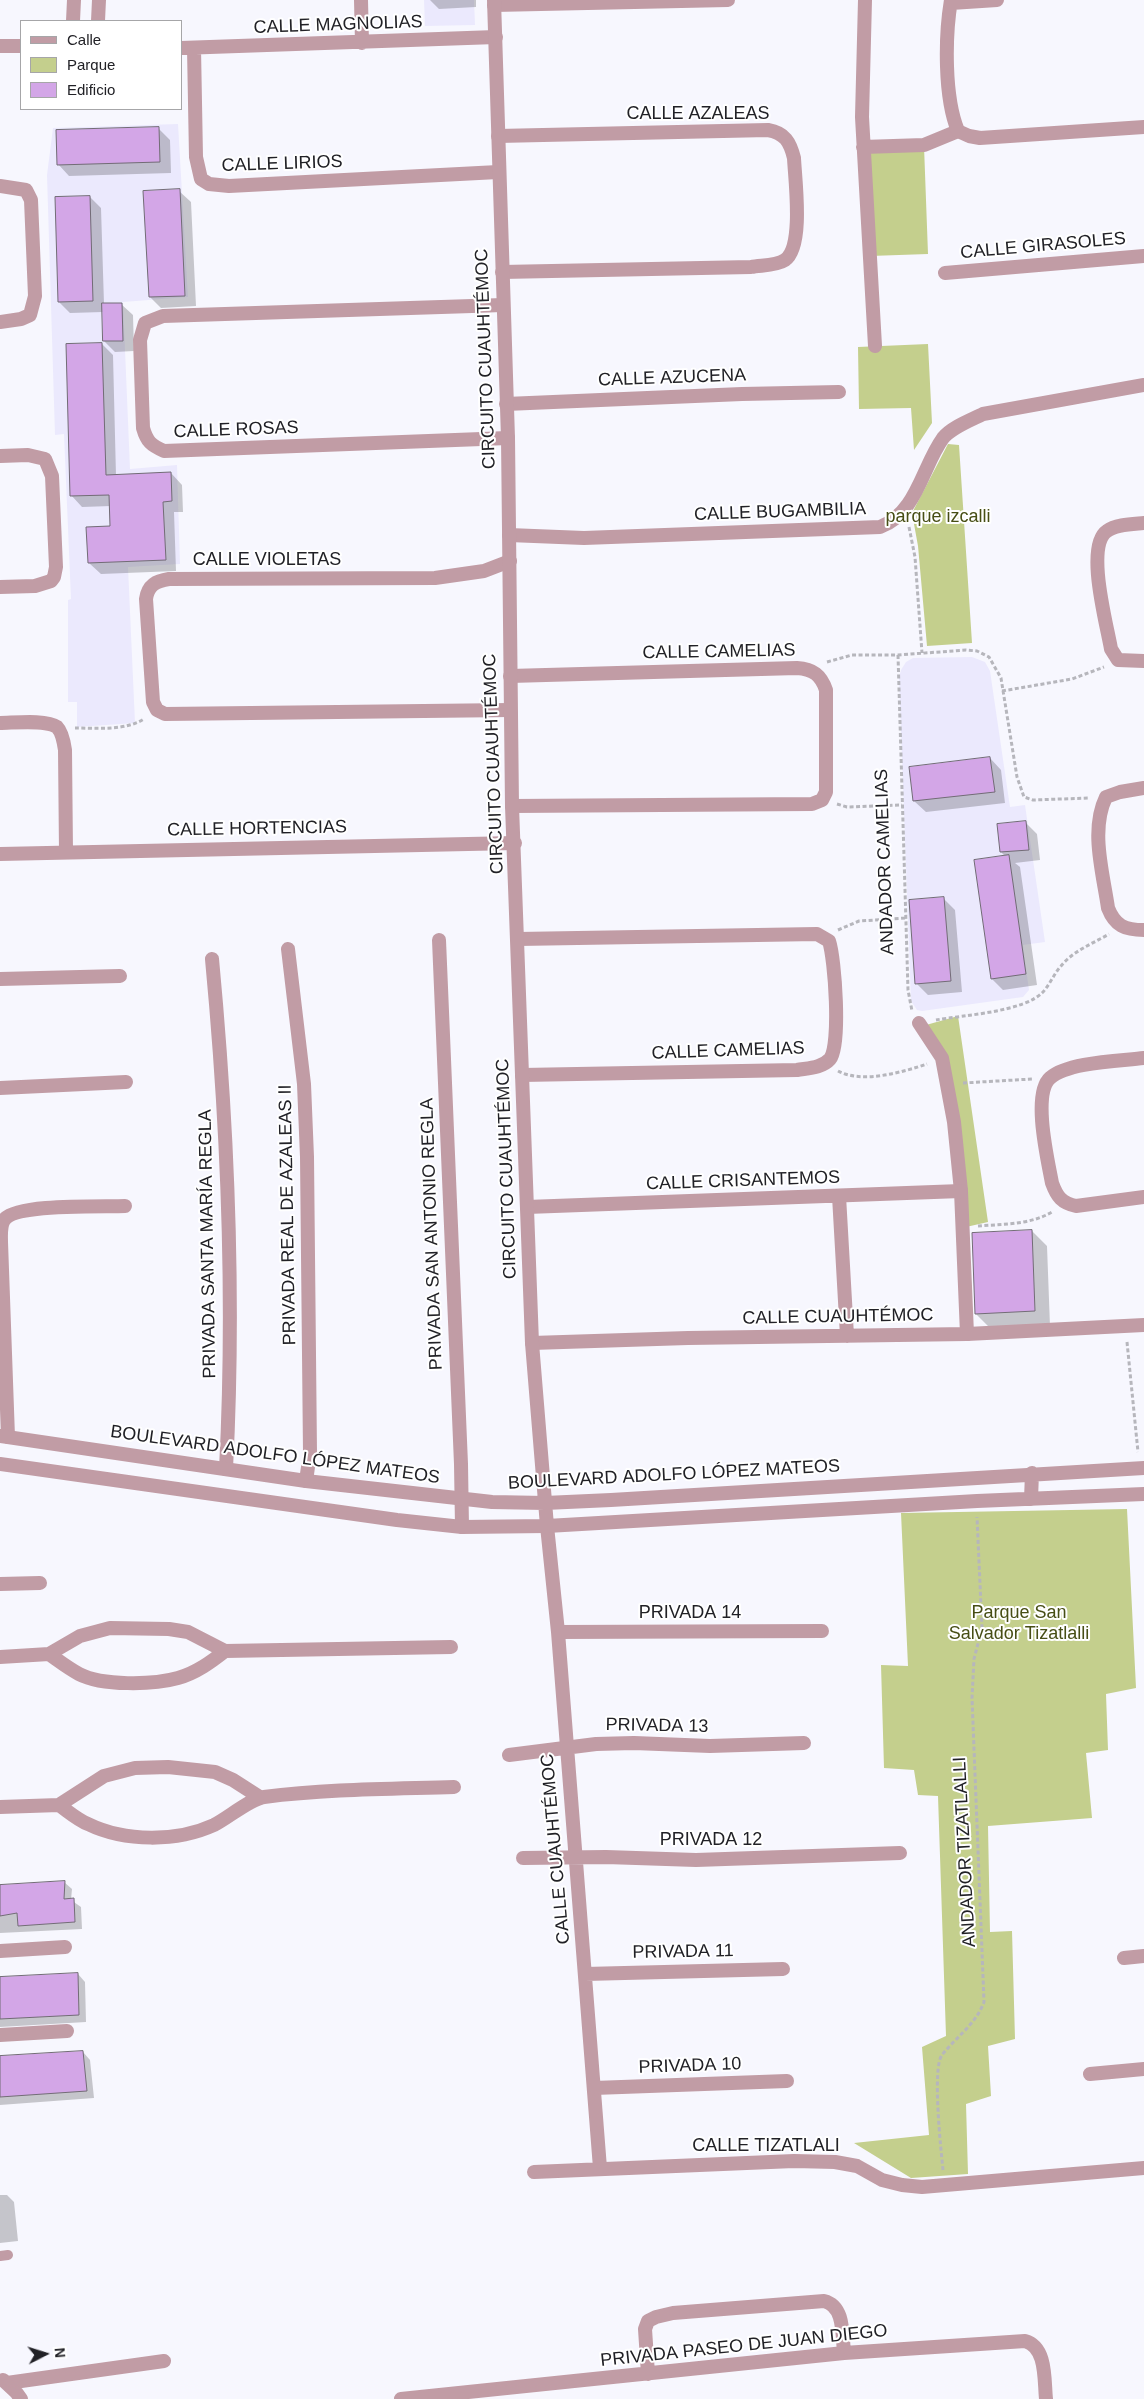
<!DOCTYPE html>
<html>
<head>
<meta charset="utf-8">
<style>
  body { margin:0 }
  #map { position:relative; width:1144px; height:2399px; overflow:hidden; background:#f7f7fe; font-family:Arial,sans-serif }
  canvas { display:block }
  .legend { position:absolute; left:20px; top:20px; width:162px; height:90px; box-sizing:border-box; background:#fff; border:1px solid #a6a6a8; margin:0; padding:6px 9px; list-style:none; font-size:15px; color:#212126 }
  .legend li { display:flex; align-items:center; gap:10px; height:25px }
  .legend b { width:25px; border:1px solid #a6a6a8 }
  .north { position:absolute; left:20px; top:2329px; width:50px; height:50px; -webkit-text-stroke:4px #fff; paint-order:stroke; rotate:85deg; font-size:14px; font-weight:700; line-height:20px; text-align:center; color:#212126 }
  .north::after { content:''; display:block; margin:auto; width:18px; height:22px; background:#212126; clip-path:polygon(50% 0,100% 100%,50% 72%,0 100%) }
</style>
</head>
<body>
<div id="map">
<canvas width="1144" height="2399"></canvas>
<ul class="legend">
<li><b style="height:6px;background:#c19ca5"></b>Calle</li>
<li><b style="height:14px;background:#c4cf8d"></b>Parque</li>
<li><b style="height:14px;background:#d3a6e7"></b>Edificio</li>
</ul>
<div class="north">N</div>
</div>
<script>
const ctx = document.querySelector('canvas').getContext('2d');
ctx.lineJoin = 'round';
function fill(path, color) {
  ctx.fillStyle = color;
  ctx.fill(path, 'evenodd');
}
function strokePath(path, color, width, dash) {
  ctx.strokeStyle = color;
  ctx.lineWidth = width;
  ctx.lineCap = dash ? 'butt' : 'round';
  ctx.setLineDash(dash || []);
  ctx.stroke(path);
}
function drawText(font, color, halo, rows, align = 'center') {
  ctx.font = font + ' Arial,sans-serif';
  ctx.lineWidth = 4;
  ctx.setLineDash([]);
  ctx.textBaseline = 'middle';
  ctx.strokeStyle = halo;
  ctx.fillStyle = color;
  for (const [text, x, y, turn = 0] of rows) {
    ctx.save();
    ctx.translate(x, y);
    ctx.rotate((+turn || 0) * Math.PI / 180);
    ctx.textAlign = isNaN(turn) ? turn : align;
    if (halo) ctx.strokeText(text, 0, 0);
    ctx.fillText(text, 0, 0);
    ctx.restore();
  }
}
const built = new Path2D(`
  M424 0H474L475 25 425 26Z
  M178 124 188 297 123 302 130 469 177 465 180 564 128 567 135 723 77 727V702H68V600L71 599 64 434 55 435 47 175 53 128Z
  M972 657 985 662 990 671 1010 807 1025 805 1045 942 1023 945 1029 990 1023 997 922 1011 917 1010 911 1001 899 678 901 670 906 662 913 658Z`);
const green = new Path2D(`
  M924 146 928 254 870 256 866 149Z
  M928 344 932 423 914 450 911 408 859 409 858 347Z
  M948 444 959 445 972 643 927 646 918 546 912 513Z
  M958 1016 988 1222 966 1227 953 1087 926 1025Z
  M1127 1509 1136 1688 1106 1694 1108 1750 1086 1753 1092 1818 988 1826 990 1932 1012 1931 1015 2039 988 2046 991 2096 966 2104 968 2174 911 2178 854 2143 929 2135 922 2047 946 2036 938 1796 918 1795 914 1770 884 1768 881 1665 908 1666 901 1513Z`);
const shadow = new Path2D(`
  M430 0H476V7L439 9Z
  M159 129 170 140 171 173 69 176 58 164Z
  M179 191 191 202 196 306 161 308 150 297Z
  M90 197 101 208 104 304H121L133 315 134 351 115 352 104 341 103 312 70 313 59 302Z
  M102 344 113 355 116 476 171 473 182 485 183 512H174L176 571 101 574 89 563 111 527V506L82 507 71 495Z
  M990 758 1001 770 1005 803 926 812 914 801 911 768Z
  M1026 823 1037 834 1040 860 1015 863 1020 867 1037 985 1003 990 992 979 1006 857 1001 852Z
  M944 899 955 910 962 992 928 995 917 984Z
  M1032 1231 1047 1246 1050 1326 991 1329 976 1314 973 1234Z
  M64 1882 72 1889 71 1900 81 1907 82 1929 0 1933V1886Z
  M78 1974 85 1982 86 2022 0 2027V1979Z
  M83 2052 90 2060 94 2098 0 2105V2057Z
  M0 2195H7L14 2202 18 2241 0 2243Z`);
const building = new Path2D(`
  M159 127 160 162 57 165 56 130Z
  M180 189 185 296 149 297 143 191Z
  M90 196 93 301 58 302 55 197Z
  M102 303H122L123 341H103Z
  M102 343 106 475 171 472 172 501 163 502 166 560 88 563 86 527 110 526 109 495 70 496 66 344Z
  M990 757 995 792 913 801 909 767Z
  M1026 821 1029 850 1000 852 997 824Z
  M1009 855 1026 974 991 979 974 860Z
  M944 897 951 981 915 984 909 900Z
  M1032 1230 1035 1311 975 1314 972 1233Z
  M65 1881 64 1899 74 1898 75 1922 18 1926 17 1913 0 1916V1885Z
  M78 1973 79 2015 0 2019V1977Z
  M83 2051 87 2091 0 2097V2056Z`);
const path = new Path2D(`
  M909 527 915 557 922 653
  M898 655 908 990 912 1011
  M827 662 852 655H898L966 650 977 651 989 657 1001 678 1017 777 1024 797 1033 800 1089 798
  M1002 691 1072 679 1104 667
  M75 728C97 728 125 731 144 719
  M837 804 847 807 902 805
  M838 930 859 921 906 918
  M936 1020C964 1015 1024 1012 1043 992 1050 984 1054 974 1061 966 1073 951 1092 944 1109 934
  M838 1071C862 1084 903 1072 927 1064
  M963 1083 1032 1079
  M978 1226C1002 1224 1030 1225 1052 1212
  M1127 1342 1138 1452
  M943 2170C941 2150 932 2068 942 2055 956 2037 976 2024 984 2002L972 1698 974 1659 982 1628 977 1517`);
const service = new Path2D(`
  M0 2256 8 2255`);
const pedestrian = new Path2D(`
  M865 0 862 117 875 346
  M863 147 924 145 958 131
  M919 1023 942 1058 954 1122 961 1191 967 1334`);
const minor = new Path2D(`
  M361 0 362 43
  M951 0C945 36 944 97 958 131L969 136 980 138 1144 127
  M951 3 997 0
  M494 5 728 0
  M73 21 74 0
  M98 21 99 0
  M0 46H21
  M181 48 496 37
  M194 48 196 157 201 179 209 184 229 186 498 172
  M498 136 768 130C785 133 790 142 794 158 795 180 804 247 785 260 776 266 761 265 751 267L502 272
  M0 186 26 190 31 200 35 296 30 315 21 319 0 322
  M945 273 1144 256
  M503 305 163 316 145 323 140 340 143 428C147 442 151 445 164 451L508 438
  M506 404 742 394 839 392
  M0 456 28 455 45 459 52 476 56 567 54 577 51 581 35 586 0 587
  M1144 523C1133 524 1116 524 1107 531 1085 546 1107 625 1111 649L1118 660 1144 661
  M509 535 584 538 880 527C917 513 922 467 943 438 952 427 971 420 983 414L1144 385
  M510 561 484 571 435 578 169 579C156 581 148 585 146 599L153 702 157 710 165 714 510 710
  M510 676 797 668C813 669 821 675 826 690V792L822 800 812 804 512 806
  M0 723C13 723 46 719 57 727 62 732 64 743 65 750L66 852
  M1144 788 1120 792 1106 797C1090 830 1103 873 1108 908 1115 926 1125 930 1144 930
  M0 854 515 843
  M518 939 817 934 829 941C835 959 841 1045 830 1059 822 1068 808 1068 797 1070L522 1075
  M439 940 461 1464 462 1527
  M288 949 304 1084 307 1157 310 1453 306 1481
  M212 959C228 1129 235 1298 226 1469
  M0 979 120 976
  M1144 1058C1120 1061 1068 1062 1050 1078 1032 1094 1048 1161 1052 1183 1057 1197 1062 1203 1076 1206L1144 1197
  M0 1088 126 1082
  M839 1196 847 1336
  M527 1207 961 1191
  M532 1343 688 1338 967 1334 1144 1325
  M8 1437 1 1242C1 1235 0 1226 4 1220 15 1203 104 1207 125 1206
  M547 1526 558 1632 600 2168
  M0 1584 40 1583
  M558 1632 822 1631
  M49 1654C59 1661 68 1668 79 1674 102 1686 153 1685 178 1678 196 1673 211 1662 225 1651
  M0 1657 49 1654 80 1636 110 1628 169 1629 188 1632 225 1651 451 1647
  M509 1755 596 1744 634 1743 710 1746 804 1743
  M59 1805C69 1812 78 1820 88 1824 125 1842 177 1842 214 1825 228 1818 250 1799 264 1797 327 1789 391 1789 454 1787
  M0 1807 59 1805 104 1776 135 1768 168 1767 215 1772 233 1780 261 1798
  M523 1858 606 1857 696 1860 900 1853
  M0 1951 65 1947
  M1124 1958 1144 1956
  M585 1974 783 1969
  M0 2035 67 2031
  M1090 2074 1144 2069
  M594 2088 787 2081
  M534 2172 794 2161 835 2162 857 2166 882 2180 902 2185 922 2187 1144 2168
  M648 2374 645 2329 648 2321 656 2317 673 2313 824 2301C845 2306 842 2335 844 2353
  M3 2380 16 2392 21 2399
  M7 2383 164 2361
  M401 2399 844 2353 1025 2341C1047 2347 1044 2380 1046 2399`);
const tertiary = new Path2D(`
  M494 0 508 438 512 806 532 1343 547 1526
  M0 1436 306 1481 492 1502 545 1503 611 1500 1144 1468
  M0 1464 397 1520 462 1527 547 1526 977 1501 1144 1494
  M1031 1499 1032 1473`);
const streetNames = [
  ["CALLE MAGNOLIAS",338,25,-2],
  ["CALLE AZALEAS",698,114],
  ["CALLE LIRIOS",282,164,-2],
  ["CALLE GIRASOLES",1043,246,-5],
  ["CIRCUITO CUAUHTÉMOC",486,359,-92],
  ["CALLE AZUCENA",672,378,-2],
  ["CALLE ROSAS",236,430,-2],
  ["CALLE BUGAMBILIA",780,512,-2],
  ["CALLE VIOLETAS",267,560],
  ["CALLE CAMELIAS",719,652,-1],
  ["CIRCUITO CUAUHTÉMOC",494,764,-92],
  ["CALLE HORTENCIAS",257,829,-1],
  ["ANDADOR CAMELIAS",885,862,-92],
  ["CALLE CAMELIAS",728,1051,-2],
  ["CIRCUITO CUAUHTÉMOC",507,1169,-92],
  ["CALLE CRISANTEMOS",743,1181,-2],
  ["PRIVADA REAL DE AZALEAS II",288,1215,-91],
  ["PRIVADA SAN ANTONIO REGLA",432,1234,-92],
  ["PRIVADA SANTA MARÍA REGLA",208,1244,-91],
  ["CALLE CUAUHTÉMOC",838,1317,-1],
  ["BOULEVARD ADOLFO LÓPEZ MATEOS",275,1455,8],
  ["BOULEVARD ADOLFO LÓPEZ MATEOS",674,1475,-3],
  ["PRIVADA 14",690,1613],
  ["PRIVADA 13",657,1726,1],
  ["PRIVADA 12",711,1840],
  ["CALLE CUAUHTÉMOC",556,1849,-95],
  ["ANDADOR TIZATLALLI",965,1852,-93],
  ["PRIVADA 11",683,1952,-1],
  ["PRIVADA 10",690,2066,-2],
  ["CALLE TIZATLALI",766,2146],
  ["PRIVADA PASEO DE JUAN DIEGO",744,2346,-6]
];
const parkNames = [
  ["parque izcalli",938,517],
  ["Parque San",1019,1613],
  ["Salvador Tizatlalli",1019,1634]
];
fill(built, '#ebe9fd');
fill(green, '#c4cf8d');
fill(shadow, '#0003');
fill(building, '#d3a6e7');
strokePath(building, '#726c76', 1);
strokePath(path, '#b6b6bc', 3, [4, 2.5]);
strokePath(service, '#c19ca5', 10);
strokePath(pedestrian, '#c19ca5', 14);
strokePath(minor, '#c19ca5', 14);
strokePath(tertiary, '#c19ca5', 14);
drawText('18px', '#212126', '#fff', streetNames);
drawText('18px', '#474e15', '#fff', parkNames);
</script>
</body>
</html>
